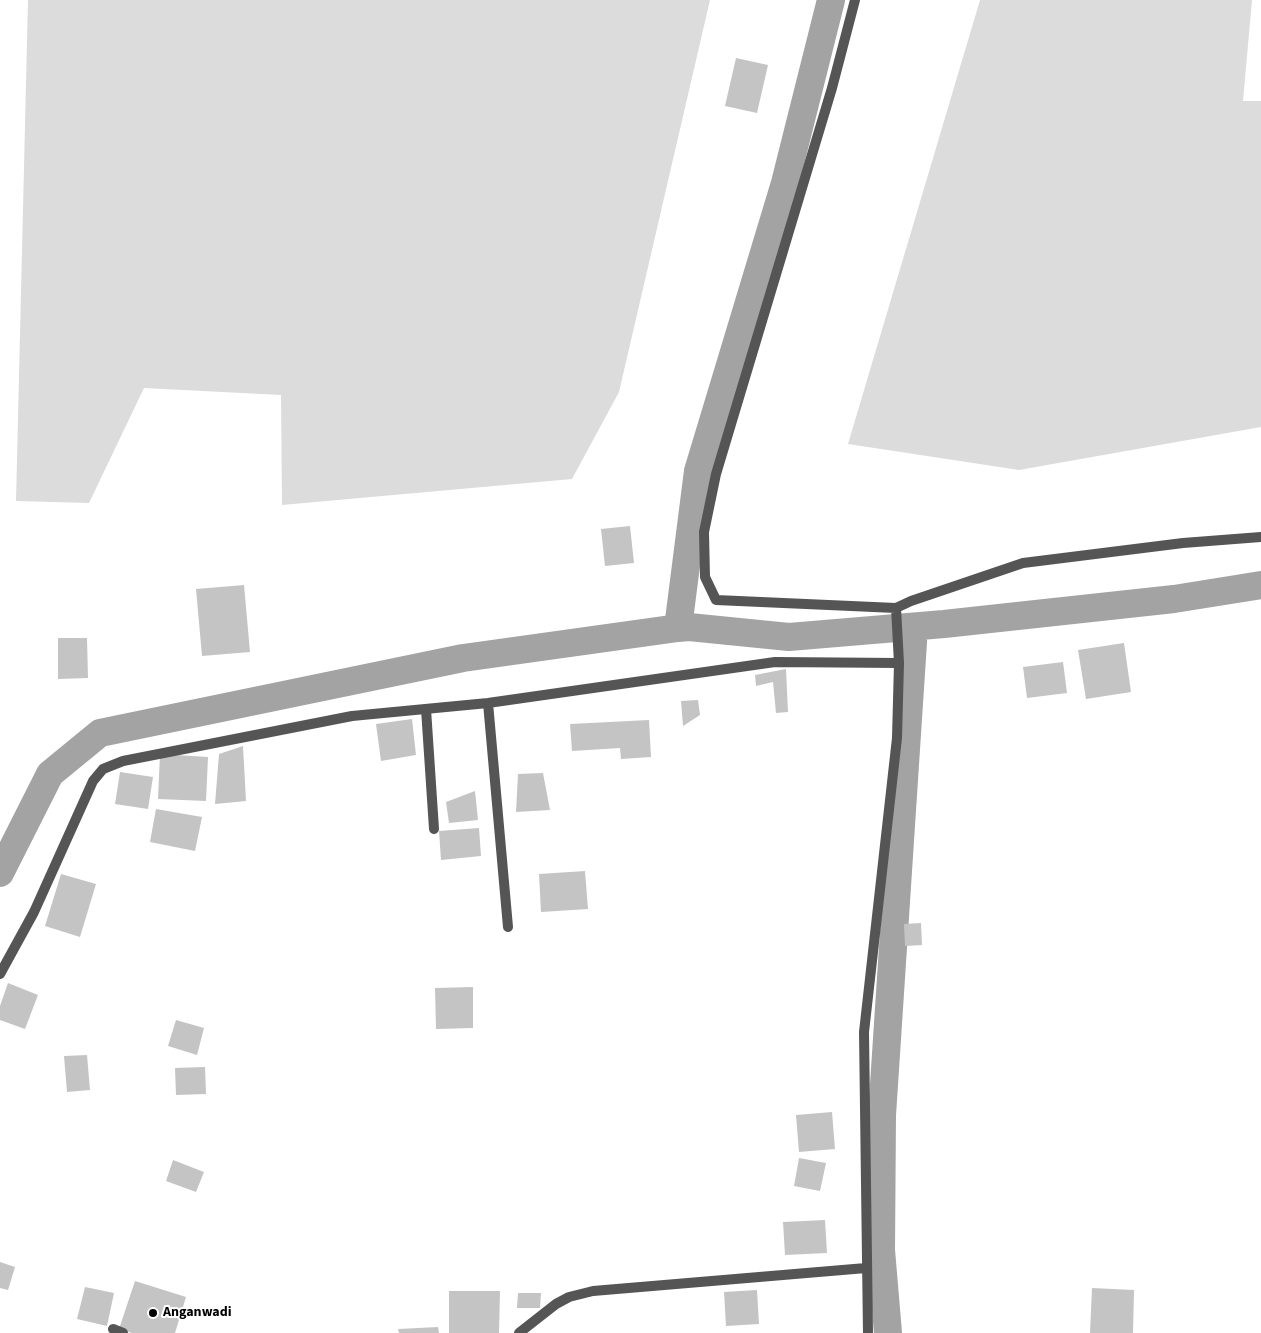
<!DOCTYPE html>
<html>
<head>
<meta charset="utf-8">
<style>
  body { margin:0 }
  canvas { display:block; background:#fff }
</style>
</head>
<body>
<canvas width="1261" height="1333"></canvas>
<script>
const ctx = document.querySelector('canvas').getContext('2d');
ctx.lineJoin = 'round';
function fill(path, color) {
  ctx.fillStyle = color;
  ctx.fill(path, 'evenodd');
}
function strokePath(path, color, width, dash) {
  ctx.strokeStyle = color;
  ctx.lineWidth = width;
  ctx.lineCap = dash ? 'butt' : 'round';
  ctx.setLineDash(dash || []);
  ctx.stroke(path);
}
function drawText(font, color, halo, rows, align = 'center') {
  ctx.font = font + ' "Source Sans 3",sans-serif';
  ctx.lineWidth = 4;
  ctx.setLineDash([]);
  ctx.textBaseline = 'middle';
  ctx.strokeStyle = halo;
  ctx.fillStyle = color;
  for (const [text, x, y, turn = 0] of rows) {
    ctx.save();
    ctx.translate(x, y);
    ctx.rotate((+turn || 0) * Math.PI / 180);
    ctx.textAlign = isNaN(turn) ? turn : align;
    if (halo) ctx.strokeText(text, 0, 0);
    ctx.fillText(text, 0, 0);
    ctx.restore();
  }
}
const green = new Path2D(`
  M28 0H710L619 392 572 479 282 505 281 395 144 388 89 503 16 501Z
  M980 0H1252L1243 101H1261V427L1019 470 848 444Z`);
const canal = new Path2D(`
  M678 628 698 471 785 183 831 0
  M0 873 50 774 100 733 463 658 678 628 689 627 789 637 944 624 1174 599 1261 585
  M888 1333 881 1250 882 1115 914 627`);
const building = new Path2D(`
  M736 58 768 65 757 113 725 106Z
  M630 526 634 563 605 566 601 529Z
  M244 585 250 652 202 656 196 589Z
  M58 638H87L88 678 58 679Z
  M1124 643 1131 692 1086 699 1078 650Z
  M1063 662 1067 693 1027 698 1023 667Z
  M786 669 788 712 776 713 773 682 756 686 755 675Z
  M698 700 700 715 683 726 681 701Z
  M412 719 416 755 381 761 376 724Z
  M649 720 651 757 621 759 620 748 572 751 570 724Z
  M243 746 246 801 215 804 219 754Z
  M160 754 208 757 206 801 158 799Z
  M120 772 153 777 148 809 115 804Z
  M543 773 550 810 516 812 518 774Z
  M475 791 478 820 449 823 446 802Z
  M156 809 202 817 195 851 150 842Z
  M479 828 481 856 441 860 439 831Z
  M585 871 588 909 541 912 539 874Z
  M61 874 96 884 80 937 45 926Z
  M921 923 922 945 905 946 904 924Z
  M8 983 38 995 25 1029 0 1020V1006Z
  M473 987V1028L436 1029 435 988Z
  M176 1020 204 1028 197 1055 168 1046Z
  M87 1055 90 1090 67 1092 64 1056Z
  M205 1067 206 1094 176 1095 175 1068Z
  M832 1112 835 1149 799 1152 796 1115Z
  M799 1158 826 1163 820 1191 794 1186Z
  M173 1160 204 1172 196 1192 166 1181Z
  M825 1220 827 1253 785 1255 783 1222Z
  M0 1262 15 1267 8 1290 0 1288Z
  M135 1281 186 1297 175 1333H132L119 1329Z
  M85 1287 114 1293 107 1326 77 1319Z
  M1092 1288 1134 1290 1133 1333H1090Z
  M757 1290 759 1324 726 1326 724 1292Z
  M449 1291H500L499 1333H449Z
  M518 1293H541L540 1308H517Z
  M438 1327 439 1333H399L398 1329Z`);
const street = new Path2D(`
  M855 0 832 88 716 474 704 532 705 577 716 600 896 608 899 663 897 738 864 1032 868 1333
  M896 608 911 601 1023 563 1183 543 1261 537
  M488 703 508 927
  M426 709 434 829
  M0 974 34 912 93 781 103 769 123 761 352 716 488 703 775 662 899 663
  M113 1329 123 1333
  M519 1333 556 1304 569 1297 593 1291 866 1268`);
const markers = [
  [153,1313,5,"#000"]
];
const poiNames = [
  ["Anganwadi",163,1313]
];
fill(green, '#dcdcdc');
strokePath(canal, '#a3a3a3', 28);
fill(building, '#c4c4c4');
strokePath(street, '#555', 10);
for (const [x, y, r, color] of markers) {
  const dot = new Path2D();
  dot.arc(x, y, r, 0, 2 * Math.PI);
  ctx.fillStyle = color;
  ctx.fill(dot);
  strokePath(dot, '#fff', 2);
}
drawText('bold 14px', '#000', '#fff', poiNames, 'left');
</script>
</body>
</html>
